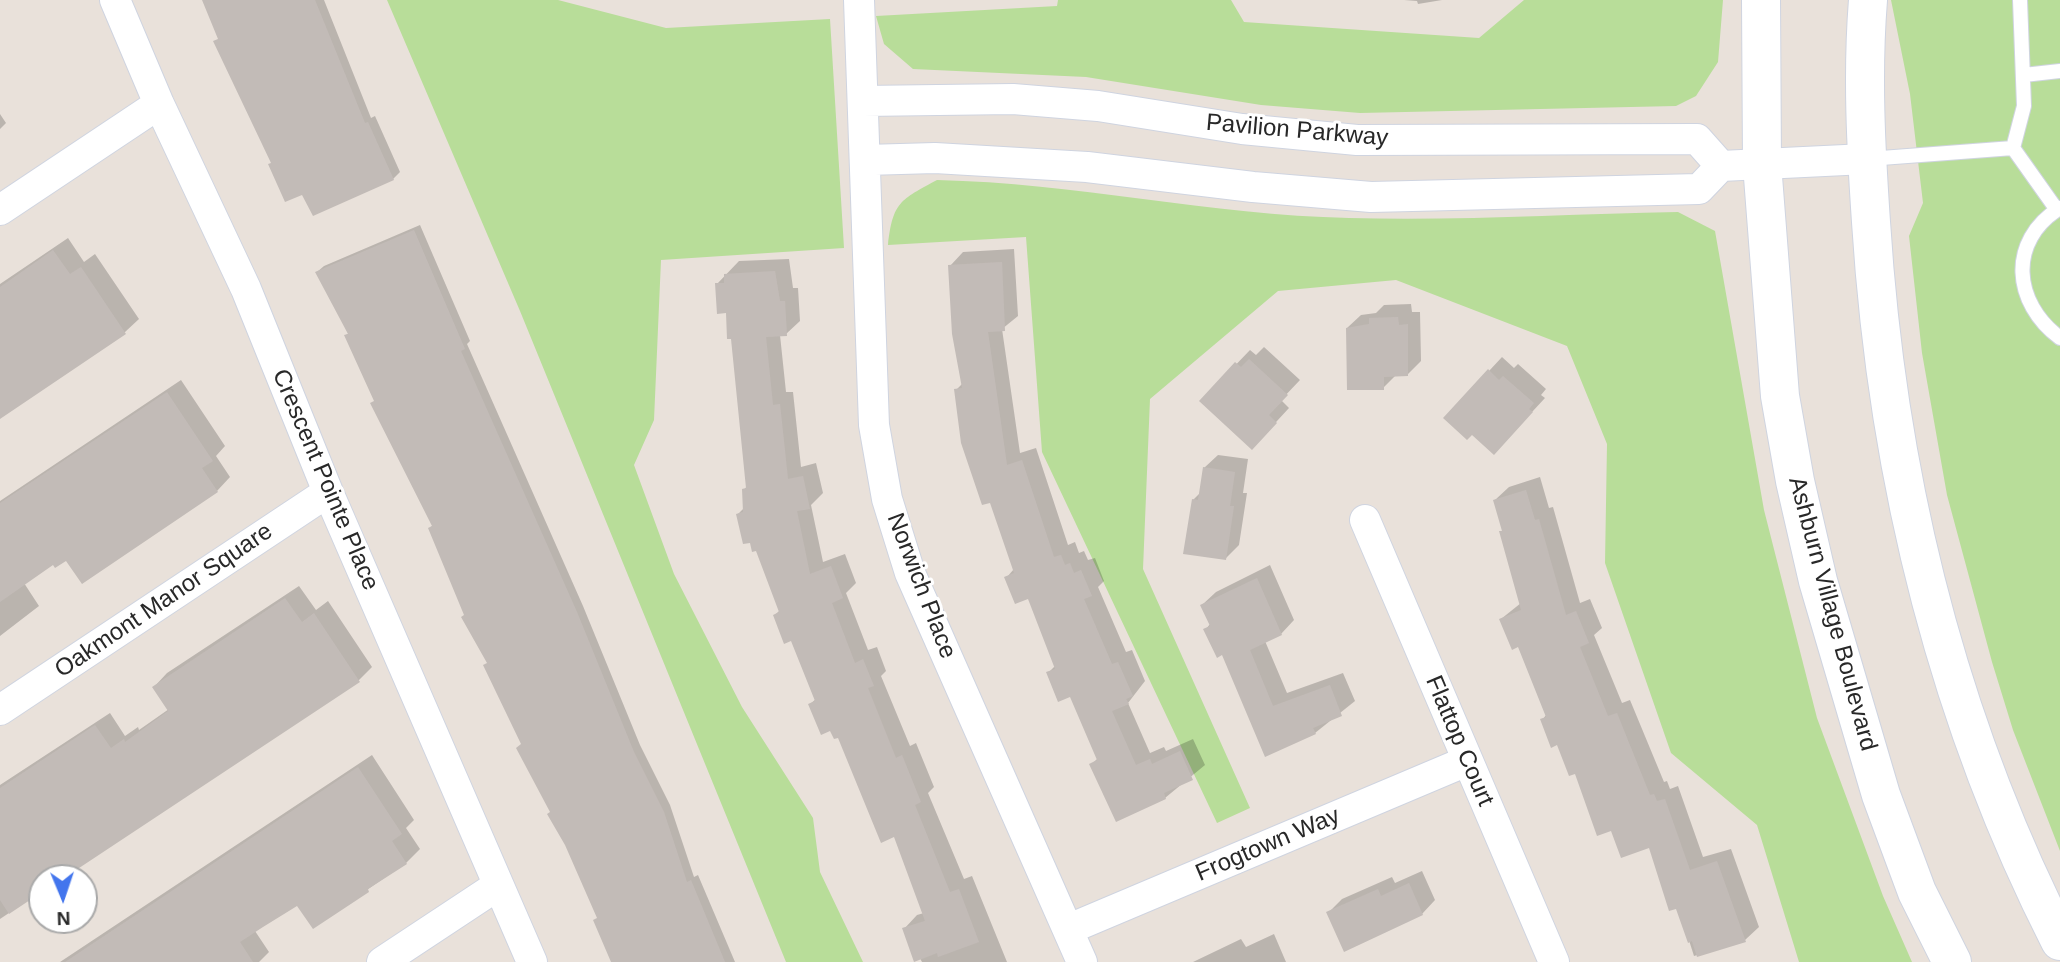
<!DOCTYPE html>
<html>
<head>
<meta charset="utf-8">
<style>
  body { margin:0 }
  #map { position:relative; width:2060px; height:962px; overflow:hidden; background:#e9e1da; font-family:Helvetica,sans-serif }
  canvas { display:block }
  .north { position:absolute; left:28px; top:864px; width:70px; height:70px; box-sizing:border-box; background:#fff; border:2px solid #a9a9a9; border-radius:50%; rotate:178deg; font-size:19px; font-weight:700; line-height:28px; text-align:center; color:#282828 }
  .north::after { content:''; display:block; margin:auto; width:24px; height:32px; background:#4375ed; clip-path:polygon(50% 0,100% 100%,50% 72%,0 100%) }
</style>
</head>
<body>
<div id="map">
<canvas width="2060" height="962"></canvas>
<div class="north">N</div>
</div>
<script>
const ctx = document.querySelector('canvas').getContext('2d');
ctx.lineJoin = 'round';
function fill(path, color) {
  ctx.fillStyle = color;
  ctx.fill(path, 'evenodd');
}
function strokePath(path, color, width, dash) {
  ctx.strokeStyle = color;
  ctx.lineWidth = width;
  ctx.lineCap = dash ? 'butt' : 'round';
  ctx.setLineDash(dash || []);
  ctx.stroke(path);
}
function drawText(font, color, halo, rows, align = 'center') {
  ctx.font = font + ' Helvetica,sans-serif';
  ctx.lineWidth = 6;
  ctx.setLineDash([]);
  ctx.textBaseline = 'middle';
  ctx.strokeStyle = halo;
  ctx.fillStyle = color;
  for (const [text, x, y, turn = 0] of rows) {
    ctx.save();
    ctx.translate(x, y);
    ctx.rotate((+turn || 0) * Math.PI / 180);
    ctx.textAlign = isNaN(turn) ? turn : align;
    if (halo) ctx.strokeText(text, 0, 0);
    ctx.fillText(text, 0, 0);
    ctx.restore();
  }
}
const green = new Path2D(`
  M387 0H558L666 28 830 19 844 248 661 260 654 420 634 465 674 574 742 707 813 818 820 872 863 962H786L520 311Z
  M1058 0H1231L1244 22 1479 38 1524 0H1723L1718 62 1696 96 1676 106 1360 113 1261 105 1086 77 913 69 884 44 876 16 1057 6Z
  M1891 0H2060V851L2013 730 1992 662 1947 495 1922 353 1909 236 1923 203 1910 94Z
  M937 180C1075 183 1211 215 1349 218 1458 221 1569 214 1678 212L1715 231 1764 510 1817 718 1883 896 1912 962H1799L1757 825 1671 753 1605 563 1607 444 1567 346 1396 280 1278 291 1150 399 1143 569 1250 808 1217 823 1042 452 1026 237 888 245C893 202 900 200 937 180Z`);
const shadow = new Path2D(`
  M204 0H324L371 118 375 116 400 172 393 179 303 193 273 162Z
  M1404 0H1442L1418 4 1417 1Z
  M0 114 6 123 0 129Z
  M420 225 470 341 467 344 583 606 640 745 670 805 694 877 698 875 735 962H613L599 917 489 662 465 615 430 528 433 525 346 335 349 333 317 272 324 266Z
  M68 238 84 262 95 254 139 319 125 332 0 417V284Z
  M1014 249 1018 316 1002 329 1020 453 1036 448 1068 545 1075 542 1079 553 1084 551 1088 560 1095 558 1104 581 1098 587 1126 652 1132 650 1145 681 1128 703 1150 753 1164 747 1166 751 1193 739 1205 765 1165 798 1092 764 1098 758 1071 694 1048 673 1056 665 1029 597 1007 577 1014 569 956 390 963 383 950 266 963 252Z
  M789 259 793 288H798L800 321 786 334 780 335 786 392H793L801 467 816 463 823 493 811 505 823 562 845 554 856 583 846 593 868 650 877 647 886 671 881 676 910 746 916 743 934 787 928 793 964 879 972 876 1007 962H922L904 929 917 915 924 913 895 835 839 735 810 704 816 699 792 638 775 615 780 610 758 549 738 514 745 507 744 490 747 486 732 337 728 311 717 284 739 261Z
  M1411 304 1412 312H1420L1421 361 1408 374 1396 375 1383 388 1347 328 1361 315 1376 313 1384 305Z
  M1264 347 1300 380 1281 400 1289 408 1265 434 1201 401 1250 350 1256 355Z
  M1502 357 1514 368 1518 364 1546 389 1541 395 1545 398 1507 439 1472 433 1489 371Z
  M181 380 225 446 216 456 230 477 217 491 54 563 24 583 39 606 0 636V501Z
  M1218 455 1248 459 1243 493H1247L1239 545 1225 559 1193 500 1201 492 1204 468Z
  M1540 477 1549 508 1553 507 1580 603 1590 599 1602 628 1594 635 1622 703 1630 700 1664 782 1667 781 1670 789 1678 786 1703 857 1731 849 1759 927 1745 940 1694 956 1678 906 1650 845 1612 829 1542 720 1547 714 1519 645 1501 619 1521 603 1501 532 1503 529 1495 500 1509 487Z
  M1270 565 1294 620 1281 634 1265 641 1287 693 1343 673 1355 701 1315 733 1266 755 1223 653 1205 630 1211 623 1202 605 1216 592Z
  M299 586 316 610 328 601 372 667 358 681 42 878V891L0 919V785L110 713 125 736 138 727 139 730 169 709 154 687 167 673Z
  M372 755 414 820 406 828 420 849 406 863 313 927 298 903 255 931 269 952 259 962H60Z
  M1422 871 1435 900 1422 914 1328 913 1342 899 1392 877 1395 883Z
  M1274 934 1286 962H1193L1241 939 1246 947Z`);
const building = new Path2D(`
  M202 0H315L365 123 368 122 394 180 313 216 302 195 285 202 268 164 271 163 213 41 218 39Z
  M414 230 465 349 461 351 577 612 634 752 664 812 687 882 691 880 725 962H611L593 920 597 918 565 845 547 814 550 812 516 748 521 744 483 665 487 663 461 617 464 615 428 528 432 526 370 403 374 401 344 335 348 334 315 272Z
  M53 250 70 274 81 267 126 334 0 419V287Z
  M1002 262 1005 331 988 332 1007 465 1022 460 1054 557 1061 555 1065 565 1070 563 1074 573 1081 570 1092 596 1084 599 1112 664 1118 662 1133 696 1126 699 1129 704 1112 711 1136 765 1150 759 1152 764 1180 751 1193 780 1164 793 1166 799 1116 822 1089 764 1097 760 1070 697 1058 702 1046 672 1055 669 1028 599 1015 604 1004 577 1014 573 990 503 982 505 961 443 954 389 962 388 952 334 948 265Z
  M775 271 780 301H785L787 336 766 337 773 405 780 404 788 479 803 476 810 509 797 511 810 574 831 566 843 598 832 603 855 663 863 659 874 686 868 688 896 758 902 755 921 802 915 805 950 892 959 889 979 942 938 957 937 953 914 962 902 928 925 921 894 837 881 843 838 738 834 739 830 731 821 735 808 704 815 701 791 641 784 644 773 615 779 612 756 551 752 552 750 543 743 544 736 514 743 512 742 489 746 488 731 339H727L726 313 717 314 715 283H724V274Z
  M1398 317 1399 325 1408 324V376L1384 377V390H1347L1346 328 1369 324V318Z
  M1249 359 1288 395 1269 415 1277 423 1252 450 1199 401 1235 362 1241 367Z
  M1488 369 1499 380 1503 376 1534 403 1529 409 1533 412 1494 455 1472 435 1467 440 1443 418Z
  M167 392 213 461 202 468 218 492 82 584 66 561 55 568 53 565 0 602V503Z
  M1203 467 1235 472 1230 506H1234L1226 560 1183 554 1192 499 1198 500Z
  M1526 490 1535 520 1539 519 1566 615 1576 611 1589 643 1580 647 1608 716 1617 713 1650 795 1654 794 1657 801 1665 799 1690 870 1717 861 1746 942 1697 957 1692 941 1688 943 1676 909 1669 911 1649 848 1621 858 1611 831 1597 836 1575 774 1569 776 1557 745 1551 748 1540 719 1546 717 1518 647 1512 650 1499 619 1521 610 1499 531H1502L1493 500Z
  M1257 578 1282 635 1250 650 1273 706 1330 685 1342 716 1313 728 1316 734 1265 757 1222 655 1217 658 1203 629 1210 626 1200 605Z
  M285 598 302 622 314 613 360 682 64 878H42V892L9 914 0 900V788L95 725 111 748 124 739 125 742 168 711 152 687Z
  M358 767 402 834 392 841 407 864 368 889 369 892 313 929 297 906 263 927 240 942 253 962H65Z
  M1409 883 1423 915 1344 952 1326 912 1378 889 1381 896Z`);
const service = new Path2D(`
  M2024 75 2060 71
  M2013 148 2057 210
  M1868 159 2013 148 2024 106 2020 0
  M2060 208C2007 241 2013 303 2060 338`);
const minor = new Path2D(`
  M115 0 159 104 246 289 328 492 532 962
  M859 0 874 425 887 499 910 573 1082 962
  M863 101 1013 99 1098 106 1242 129 1357 140 1697 139 1721 166
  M866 160 935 158 1087 167 1253 187 1371 197 1699 189 1721 166 1866 159
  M0 210 159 104
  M1365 520 1554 962
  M0 710 328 492
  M1069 929 1467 761
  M382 962 497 886`);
const secondary = new Path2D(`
  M1761 0 1762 164 1780 396 1795 481 1818 581 1881 795 1917 892 1952 962
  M1868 0C1862 75 1866 148 1871 222 1887 474 1945 715 2060 941`);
const streetNames = [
  ["Pavilion Parkway",1297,131,5],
  ["Crescent Pointe Place",325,480,67],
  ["Norwich Place",921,586,69],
  ["Oakmont Manor Square",164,601,-34],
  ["Ashburn Village Boulevard",1832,614,75],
  ["Flattop Court",1459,741,67],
  ["Frogtown Way",1268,845,-23]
];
fill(green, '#b8dd99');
fill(shadow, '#0003');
fill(building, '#c2bbb7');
strokePath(service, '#cfd4e0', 16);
strokePath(minor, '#cfd4e0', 32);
strokePath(secondary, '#cfd4e0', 40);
strokePath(service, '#fff', 14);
strokePath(minor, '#fff', 30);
strokePath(secondary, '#fff', 38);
drawText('24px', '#282828', '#fff', streetNames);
</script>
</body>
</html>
